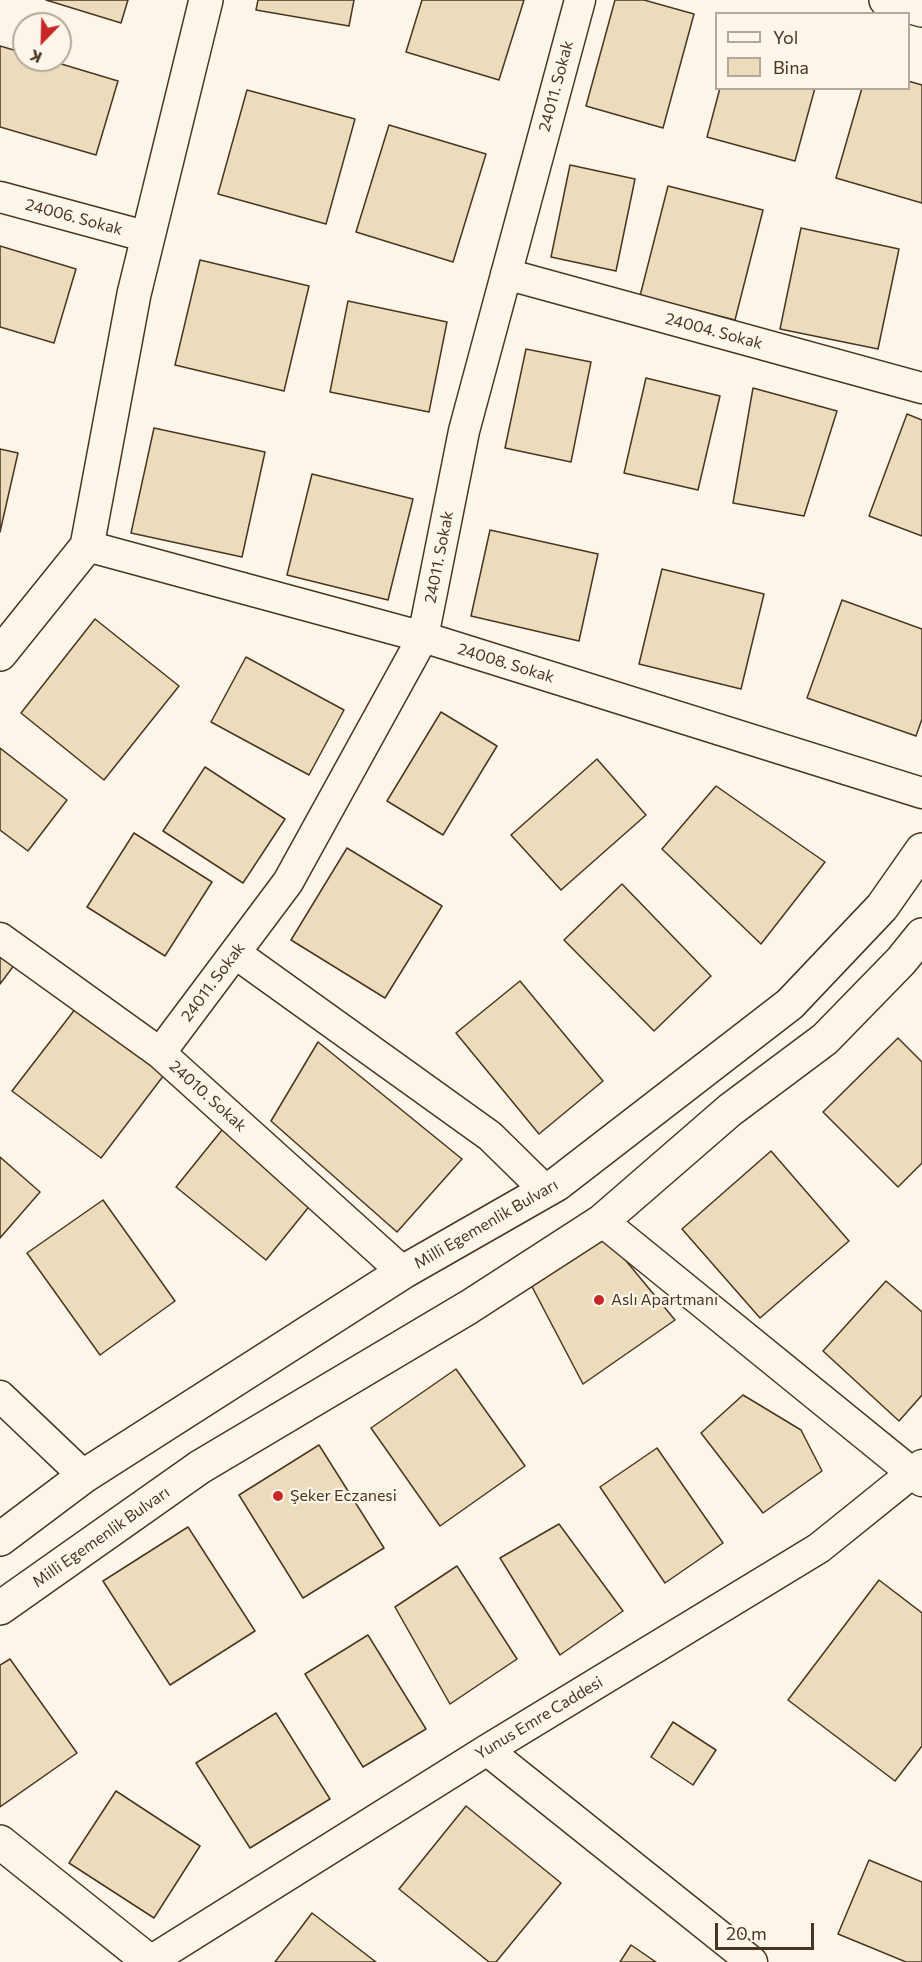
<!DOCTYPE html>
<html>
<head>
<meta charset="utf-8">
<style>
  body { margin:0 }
  #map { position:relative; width:922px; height:1962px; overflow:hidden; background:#fbf6e9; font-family:Commissioner,sans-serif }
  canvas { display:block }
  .legend { position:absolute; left:715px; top:12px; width:195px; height:78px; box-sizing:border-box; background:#fbf6e9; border:2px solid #b4a999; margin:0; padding:8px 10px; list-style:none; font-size:18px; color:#4a3520 }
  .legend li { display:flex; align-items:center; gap:12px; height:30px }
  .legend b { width:30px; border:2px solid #b4a999 }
  .north { position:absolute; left:12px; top:12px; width:60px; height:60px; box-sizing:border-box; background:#fbf6e9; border:2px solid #b4a999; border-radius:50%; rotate:203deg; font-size:16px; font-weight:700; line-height:24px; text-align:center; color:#4a3520 }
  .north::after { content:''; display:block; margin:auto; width:21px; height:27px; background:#c62828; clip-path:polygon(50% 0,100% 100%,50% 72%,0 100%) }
  .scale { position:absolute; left:715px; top:1923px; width:99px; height:27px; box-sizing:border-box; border:3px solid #4a3520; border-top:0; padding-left:8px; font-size:18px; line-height:21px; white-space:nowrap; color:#4a3520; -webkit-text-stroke:4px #fbf6e9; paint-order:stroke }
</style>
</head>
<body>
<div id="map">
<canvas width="922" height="1962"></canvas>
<ul class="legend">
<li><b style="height:8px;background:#fbf6e9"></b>Yol</li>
<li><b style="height:16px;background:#ecdcbc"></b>Bina</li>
</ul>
<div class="north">K</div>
<div class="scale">20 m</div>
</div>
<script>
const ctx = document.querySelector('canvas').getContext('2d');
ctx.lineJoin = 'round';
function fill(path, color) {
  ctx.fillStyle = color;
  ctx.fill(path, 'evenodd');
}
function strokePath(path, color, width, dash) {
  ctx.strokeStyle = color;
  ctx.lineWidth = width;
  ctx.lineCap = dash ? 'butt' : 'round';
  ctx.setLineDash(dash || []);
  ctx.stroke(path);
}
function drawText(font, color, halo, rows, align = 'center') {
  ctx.font = font + ' Commissioner,sans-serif';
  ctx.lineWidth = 4.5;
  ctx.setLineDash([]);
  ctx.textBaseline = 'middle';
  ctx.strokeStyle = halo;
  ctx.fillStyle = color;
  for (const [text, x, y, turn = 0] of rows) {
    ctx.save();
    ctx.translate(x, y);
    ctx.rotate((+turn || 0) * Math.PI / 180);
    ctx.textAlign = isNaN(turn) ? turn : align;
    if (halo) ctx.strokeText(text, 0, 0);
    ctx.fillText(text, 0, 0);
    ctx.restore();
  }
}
const building = new Path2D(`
  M46 0H128L121 23Z
  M258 0H354L349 26 256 10Z
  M422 0H524L499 80 406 52Z
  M615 0H644L694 14 663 128 586 106Z
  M0 46 24 53V60H48L118 81 96 155 0 127Z
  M908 81 922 85V203L836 178 862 88H908Z
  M720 88H815L795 161 707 137Z
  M247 90 355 119 326 224 218 194Z
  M389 125 486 154 453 262 356 232Z
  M570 165 635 179 616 271 551 257Z
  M668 186 763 210 735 320 640 296Z
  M801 228 899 249 878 349 780 329Z
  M0 246 76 269 54 343 0 327Z
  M200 260 309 286 284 391 175 365Z
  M348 301 447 322 429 412 330 392Z
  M526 349 591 362 571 462 505 448Z
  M646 378 720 396 698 490 624 473Z
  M753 388 837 411 804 516 733 503Z
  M907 414 922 420V536L869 516Z
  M154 428 265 452 242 557 131 533Z
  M0 449 18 453 0 532Z
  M312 474 413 499 388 600 287 575Z
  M490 530 598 554 579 641 471 616Z
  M662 569 764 594 741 689 639 664Z
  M842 600 922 629V719L916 736 807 698Z
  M95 619 179 686 104 780 21 713Z
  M246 657 344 710 309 775 211 722Z
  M441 712 497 746 443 835 387 801Z
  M0 748 67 800 28 851 0 830Z
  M597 759 646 815 561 890 511 835Z
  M205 767 285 819 243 883 163 831Z
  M716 786 825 862 761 944 662 849Z
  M134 833 212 882 165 956 87 907Z
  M347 848 442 906 385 998 291 940Z
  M622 884 711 976 654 1031 564 940Z
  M0 947 18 960 0 984Z
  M520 981 603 1081 539 1134 456 1033Z
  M76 1008 164 1075 101 1158 12 1091Z
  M898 1038 922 1062V1163L898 1187 823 1112Z
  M318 1042 462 1159 397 1232 271 1121Z
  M226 1125 316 1198 266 1260 176 1187Z
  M771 1151 849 1241 760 1318 682 1229Z
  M0 1157 40 1192 0 1238Z
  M103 1200 175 1301 100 1355 27 1253Z
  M603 1233 675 1320 583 1384 529 1281Z
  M886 1281 922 1312V1395L899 1421 823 1351Z
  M456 1369 525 1466 440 1526 371 1428Z
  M743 1395 801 1430 822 1471 763 1513 701 1433Z
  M319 1445 384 1548 303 1598 239 1495Z
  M657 1448 723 1543 665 1583 600 1487Z
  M559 1524 623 1611 560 1655 500 1558Z
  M188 1527 255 1631 170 1685 103 1581Z
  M457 1566 517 1659 450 1704 395 1607Z
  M879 1580 922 1613V1746L895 1781 788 1700Z
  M368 1635 426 1729 363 1767 305 1674Z
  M10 1659 77 1753 0 1807V1665Z
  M276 1713 330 1799 250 1848 196 1763Z
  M673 1722 716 1750 693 1785 651 1757Z
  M116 1791 200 1846 154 1918 69 1863Z
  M466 1806 561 1883 496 1962H489L399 1889Z
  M869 1860 922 1882V1962H906L838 1934Z
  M312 1913 376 1962H275Z
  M631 1945 656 1962H620Z`);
const street = new Path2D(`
  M0 197 148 237
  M506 274 922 388
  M87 546 423 637 922 793
  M0 938 160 1053 403 1272
  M235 953 490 1136 546 1191
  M160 1053 288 882 423 637 464 431 580 0
  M602 1221 922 1481
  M0 1396 84 1476
  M487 1750 752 1962
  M149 1962 487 1750 819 1548 922 1465`);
const secondary = new Path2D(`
  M886 0 922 10
  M0 654 87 546 134 294 206 0
  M0 1539 84 1476 403 1272 557 1184 790 1004 882 907 922 850
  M0 1608 200 1467 469 1307 602 1221 730 1110 825 1039 901 961 922 935
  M0 1842 150 1962`);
const markers = [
  [599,1300,6,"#c62828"],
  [278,1496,6,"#c62828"]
];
const streetNames = [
  ["24011. Sokak",556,86,-75],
  ["24006. Sokak",74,217,15],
  ["24004. Sokak",714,331,15],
  ["24011. Sokak",439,557,-79],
  ["24008. Sokak",506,663,17],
  ["24011. Sokak",213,982,-53],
  ["24010. Sokak",208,1096,42],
  ["Milli Egemenlik Bulvarı",486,1224,-30],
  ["Milli Egemenlik Bulvarı",101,1537,-35],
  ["Yunus Emre Caddesi",539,1718,-31]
];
const poiNames = [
  ["Aslı Apartmanı",611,1300],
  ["Şeker Eczanesi",290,1496]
];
fill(building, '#ecdcbc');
strokePath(building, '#4a3520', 1.5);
strokePath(street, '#4a3520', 33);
strokePath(secondary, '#4a3520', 36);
strokePath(street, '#fbf6e9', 30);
strokePath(secondary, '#fbf6e9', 33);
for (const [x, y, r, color] of markers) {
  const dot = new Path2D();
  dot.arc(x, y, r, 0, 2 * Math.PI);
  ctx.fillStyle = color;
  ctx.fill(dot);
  strokePath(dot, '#fbf6e9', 2);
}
drawText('16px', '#4a3520', '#fbf6e9', streetNames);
drawText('16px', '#4a3520', '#fbf6e9', poiNames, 'left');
</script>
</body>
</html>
